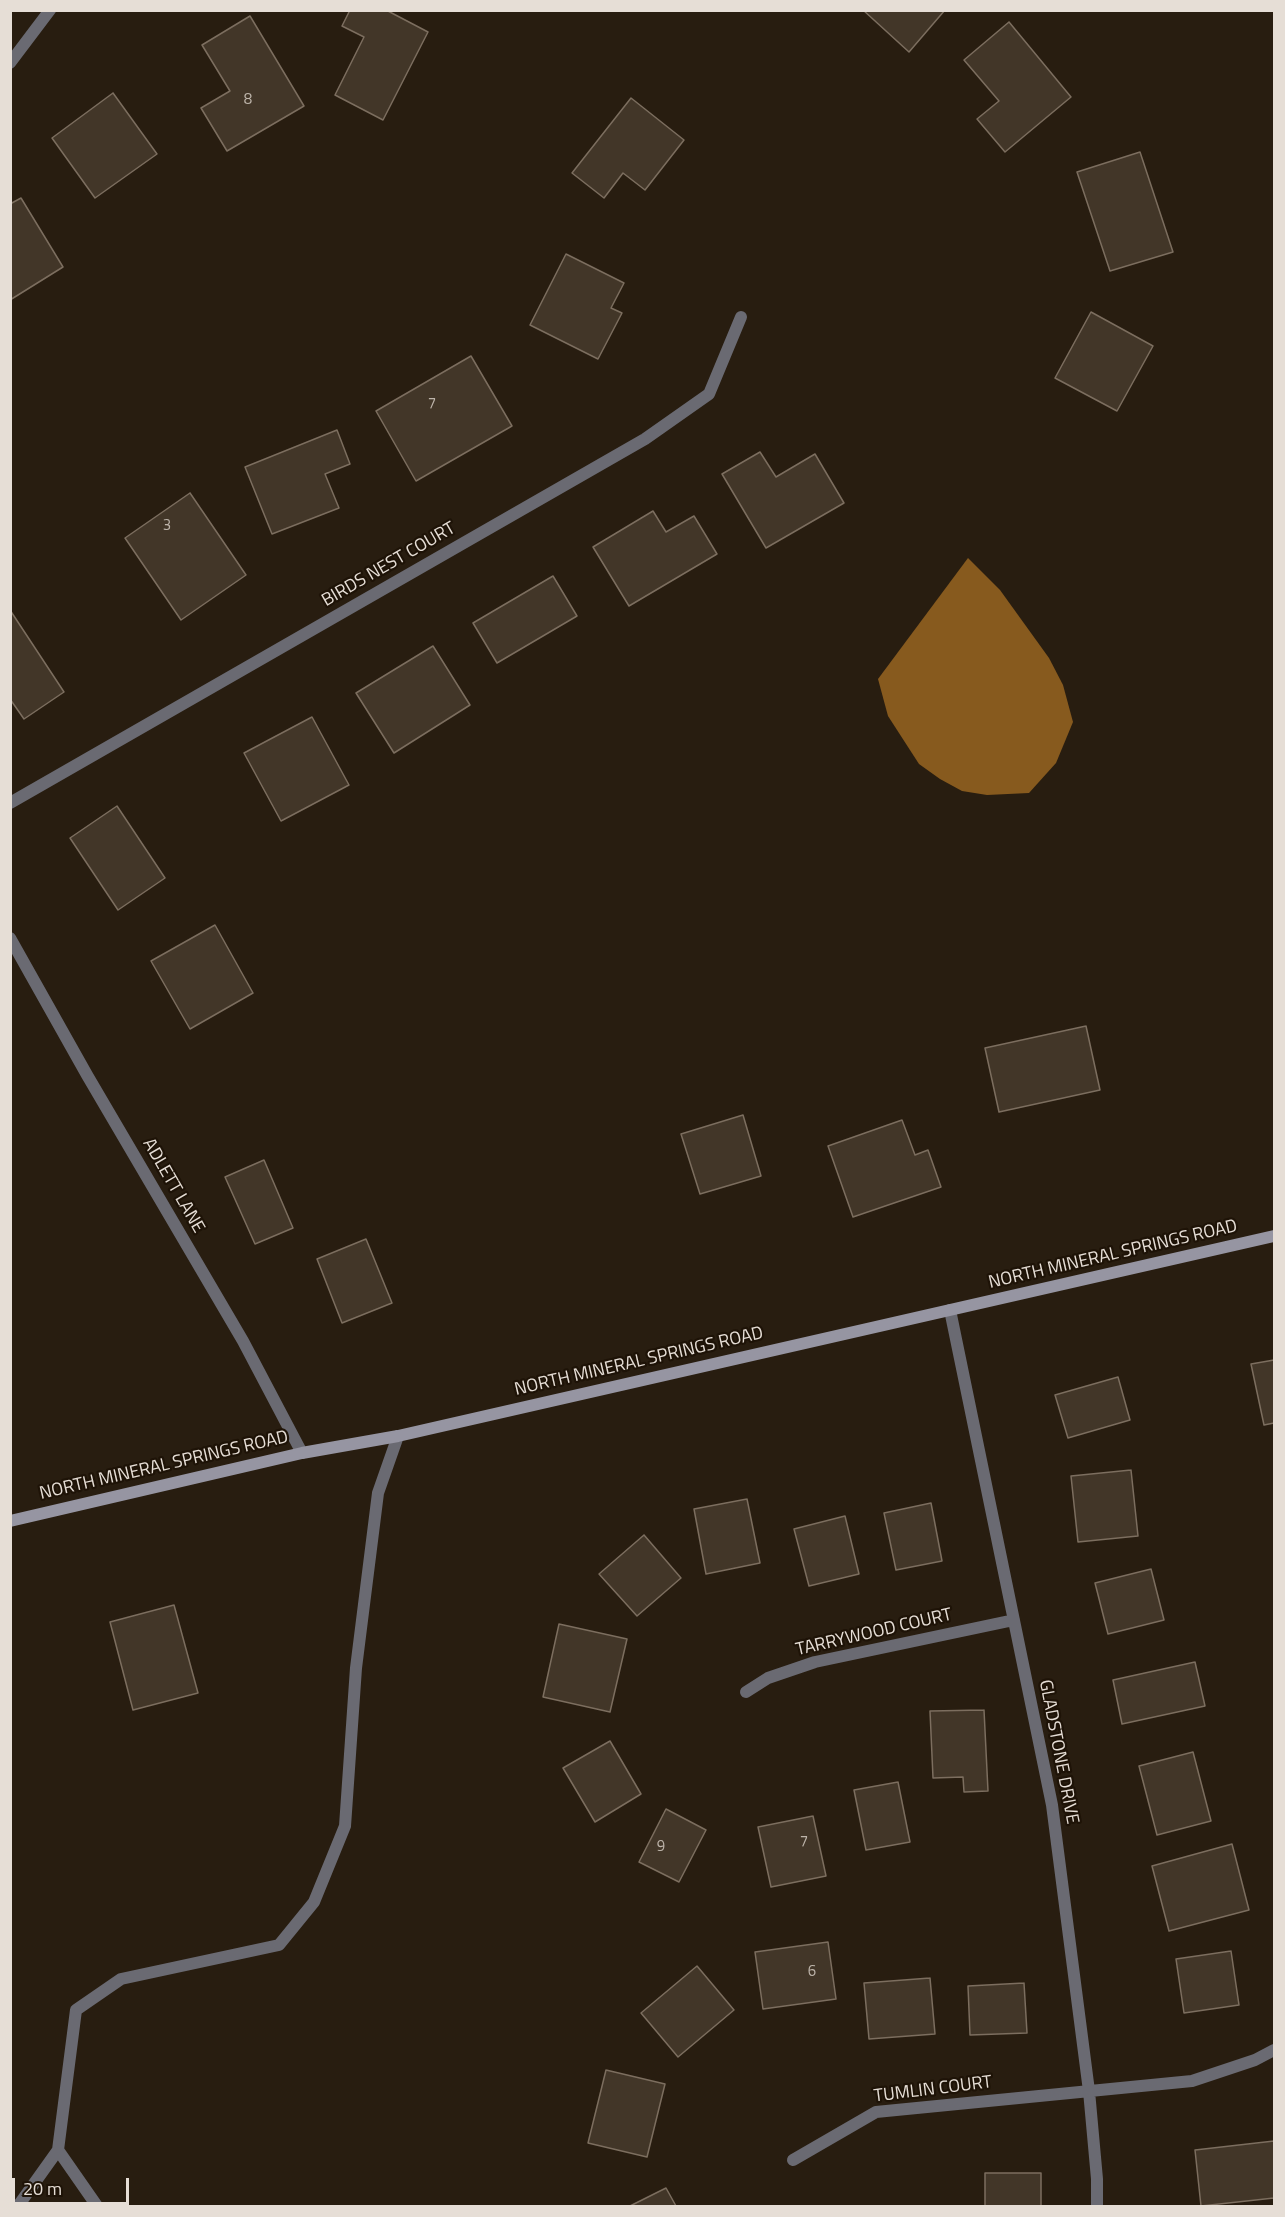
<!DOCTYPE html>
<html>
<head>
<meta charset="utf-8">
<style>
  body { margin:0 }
  #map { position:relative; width:1285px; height:2217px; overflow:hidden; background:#281d10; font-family:"Titillium Web",sans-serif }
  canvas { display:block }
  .frame { position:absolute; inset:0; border:12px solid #e6ded6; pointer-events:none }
  .scale { position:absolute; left:12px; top:2178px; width:117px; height:27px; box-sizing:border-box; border:3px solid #e6ded6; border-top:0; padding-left:8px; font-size:18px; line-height:21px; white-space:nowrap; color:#e6ded6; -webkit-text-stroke:4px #1e1307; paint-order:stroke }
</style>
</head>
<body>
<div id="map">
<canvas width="1285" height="2217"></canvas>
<div class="frame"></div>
<div class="scale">20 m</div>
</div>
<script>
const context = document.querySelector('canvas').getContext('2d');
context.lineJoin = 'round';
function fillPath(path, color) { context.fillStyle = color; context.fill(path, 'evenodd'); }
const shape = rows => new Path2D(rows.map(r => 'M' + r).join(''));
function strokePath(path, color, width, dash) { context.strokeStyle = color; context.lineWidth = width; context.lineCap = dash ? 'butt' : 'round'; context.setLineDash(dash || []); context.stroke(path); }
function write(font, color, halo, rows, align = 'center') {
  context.font = font + ' "Titillium Web",sans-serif'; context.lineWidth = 4.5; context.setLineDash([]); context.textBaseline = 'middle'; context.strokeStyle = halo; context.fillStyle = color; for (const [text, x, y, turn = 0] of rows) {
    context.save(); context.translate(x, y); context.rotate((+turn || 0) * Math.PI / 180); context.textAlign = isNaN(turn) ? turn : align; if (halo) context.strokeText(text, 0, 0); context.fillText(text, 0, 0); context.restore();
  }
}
fillPath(shape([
  [968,558,1000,590,1049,658,1063,685,1073,722,1056,763,1029,793,987,795,962,791,940,779,919,764,888,716,878,679]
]), '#875a1e');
const building = shape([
  [350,10,386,10,428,32,383,120,335,95,364,37,342,26,350,10],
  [863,10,945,10,909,52,863,10],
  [250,16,304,106,227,151,201,108,230,91,202,45,250,16],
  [1009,22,1071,97,1005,152,977,119,999,101,964,60,1009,22],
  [113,93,157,154,95,198,52,138,113,93],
  [631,98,684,140,645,190,623,173,604,198,572,173,631,98],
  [1140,152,1173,252,1110,271,1077,172,1140,152],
  [21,198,63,267,10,300,10,204,21,198],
  [566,254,624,283,611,308,622,313,598,359,530,325,566,254],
  [1091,312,1153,346,1117,411,1055,378,1091,312],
  [471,356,512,426,416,481,376,411,471,356],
  [337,430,350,464,325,474,339,508,272,534,245,467,337,430],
  [760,452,776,477,815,454,844,503,766,548,722,474,760,452],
  [190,493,246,575,181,620,125,538,190,493],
  [653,511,666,532,694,516,717,554,629,606,593,547,653,511],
  [553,576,577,616,497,663,473,623,553,576],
  [10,610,64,692,24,719,10,699,10,610],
  [433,646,470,705,394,753,356,693,433,646],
  [312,717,349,785,281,821,244,753,312,717],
  [117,806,165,878,118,910,70,838,117,806],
  [215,925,253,993,190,1029,151,961,215,925],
  [1086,1026,1100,1090,999,1112,985,1048,1086,1026],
  [743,1115,761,1176,700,1194,681,1134,743,1115],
  [902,1120,915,1155,928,1150,941,1187,853,1217,828,1146,902,1120],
  [264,1160,293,1228,255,1244,225,1177,264,1160],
  [366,1239,392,1303,342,1323,317,1259,366,1239],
  [1274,1360,1274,1423,1264,1425,1251,1364,1274,1360],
  [1118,1377,1130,1420,1068,1438,1055,1395,1118,1377],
  [1131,1470,1138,1536,1078,1542,1071,1476,1131,1470],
  [747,1499,760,1563,706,1574,694,1509,747,1499],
  [931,1503,942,1561,896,1570,884,1513,931,1503],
  [845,1516,859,1574,809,1586,794,1529,845,1516],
  [644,1535,681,1578,637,1616,599,1574,644,1535],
  [1151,1569,1164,1620,1108,1634,1095,1583,1151,1569],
  [174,1605,198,1693,133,1710,110,1622,174,1605],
  [559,1624,627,1639,610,1712,543,1697,559,1624],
  [1195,1662,1205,1706,1122,1724,1113,1680,1195,1662],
  [984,1710,988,1791,964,1792,963,1777,933,1778,930,1711,984,1710],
  [610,1741,641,1794,595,1822,563,1768,610,1741],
  [1193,1752,1211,1821,1157,1835,1139,1766,1193,1752],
  [898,1782,910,1842,866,1850,854,1790,898,1782],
  [666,1809,706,1830,679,1882,639,1862,666,1809],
  [813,1816,826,1876,771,1887,758,1827,813,1816],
  [1232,1844,1249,1910,1169,1931,1152,1866,1232,1844],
  [828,1942,836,1999,763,2009,755,1952,828,1942],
  [1231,1951,1239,2005,1184,2013,1176,1959,1231,1951],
  [697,1966,734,2010,678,2057,641,2013,697,1966],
  [930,1978,935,2034,869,2039,864,1983,930,1978],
  [1024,1983,1027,2033,970,2035,968,1986,1024,1983],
  [606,2070,665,2084,647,2157,588,2143,606,2070],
  [1274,2141,1274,2198,1201,2206,1195,2150,1274,2141],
  [985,2173,1041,2173,1041,2206,985,2206,985,2173],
  [666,2188,676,2206,630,2206,666,2188]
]);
fillPath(building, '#423628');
strokePath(building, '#7c6e5f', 1.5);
strokePath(shape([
  [58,2150,97,2206],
  [18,2206,58,2150,76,2010,121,1979,279,1945,314,1902,345,1826,356,1668,378,1493,398,1436]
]), '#6a6a72', 12);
strokePath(shape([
  [10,63,50,10],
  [10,803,645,439,709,394,741,317],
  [10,938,87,1075,243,1341,302,1453],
  [950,1310,1052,1805,1089,2091,1097,2179,1097,2206],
  [746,1692,768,1678,815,1662,1014,1620],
  [793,2160,876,2112,1192,2081,1255,2060,1274,2050]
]), '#6a6a72', 12);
strokePath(shape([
  [10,1521,302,1453,398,1436,1274,1236]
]), '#9695a2', 12);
write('15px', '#bdb4aa', null, [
  ["8",248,100],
  ["7",432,404],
  ["3",167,526],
  ["7",804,1842],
  ["9",661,1847],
  ["6",812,1972]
]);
write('18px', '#e6ded6', '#1e1307', [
  ["BIRDS NEST COURT",389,565,-30],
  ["ADLETT LANE",173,1186,60],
  ["NORTH MINERAL SPRINGS ROAD",1113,1255,-13],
  ["NORTH MINERAL SPRINGS ROAD",639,1362,-13],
  ["NORTH MINERAL SPRINGS ROAD",164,1466,-13],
  ["TARRYWOOD COURT",874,1633,-13],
  ["GLADSTONE DRIVE",1058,1752,79],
  ["TUMLIN COURT",933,2090,-7]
]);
</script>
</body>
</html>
